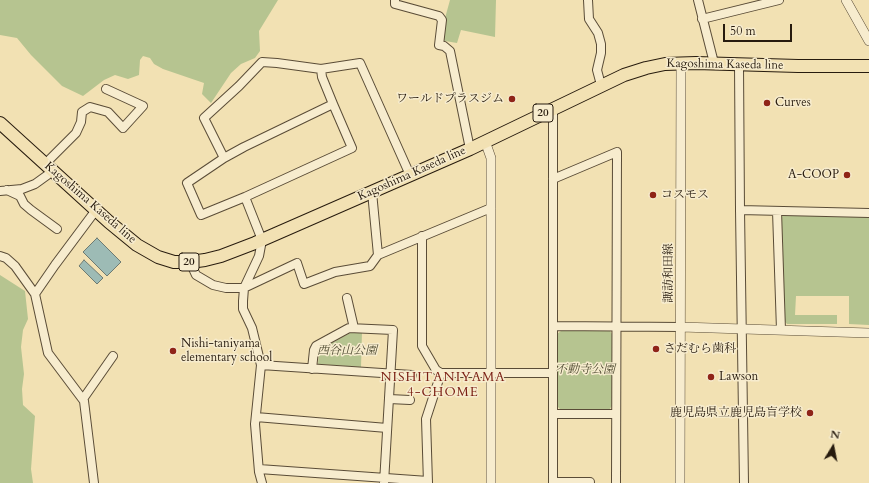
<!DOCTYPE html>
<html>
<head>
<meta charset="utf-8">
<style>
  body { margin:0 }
  #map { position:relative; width:869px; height:483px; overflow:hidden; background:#f2e1b3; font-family:Cardo,serif }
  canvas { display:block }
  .north { position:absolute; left:813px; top:427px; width:40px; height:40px; -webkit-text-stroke:3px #f7ecce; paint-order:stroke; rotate:10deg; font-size:11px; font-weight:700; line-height:16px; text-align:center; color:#271b0e }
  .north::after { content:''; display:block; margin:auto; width:14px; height:18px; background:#271b0e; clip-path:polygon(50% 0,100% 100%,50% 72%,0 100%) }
  .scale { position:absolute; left:723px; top:24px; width:69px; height:18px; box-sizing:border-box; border:2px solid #271b0e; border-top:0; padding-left:5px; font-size:12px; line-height:14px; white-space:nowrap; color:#271b0e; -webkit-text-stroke:3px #f7ecce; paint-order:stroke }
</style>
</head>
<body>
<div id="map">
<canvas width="869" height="483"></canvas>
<div class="north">N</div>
<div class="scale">50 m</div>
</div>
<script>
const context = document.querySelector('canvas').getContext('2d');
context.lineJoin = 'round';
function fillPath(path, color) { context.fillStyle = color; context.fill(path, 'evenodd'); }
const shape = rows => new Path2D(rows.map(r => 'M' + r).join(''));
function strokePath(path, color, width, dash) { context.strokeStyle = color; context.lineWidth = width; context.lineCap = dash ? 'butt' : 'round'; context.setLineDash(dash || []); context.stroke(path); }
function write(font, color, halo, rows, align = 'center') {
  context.font = font + ' Cardo,"Noto Serif JP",serif'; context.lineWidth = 3; context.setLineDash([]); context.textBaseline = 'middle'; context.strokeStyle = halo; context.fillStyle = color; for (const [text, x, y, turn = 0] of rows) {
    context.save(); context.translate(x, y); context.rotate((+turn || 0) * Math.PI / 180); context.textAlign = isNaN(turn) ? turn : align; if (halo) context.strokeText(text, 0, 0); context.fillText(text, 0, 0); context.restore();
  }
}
fillPath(shape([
  [0,0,278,0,259,31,260,51,255,58,241,64,231,73,211,103,202,94,204,83,163,69,154,64,150,58,143,56,140,60,139,75,128,79,115,75,104,80,83,96,62,86,31,55,17,38,0,35],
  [450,0,496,0,495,37,461,30,457,43,439,40],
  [786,214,869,217,869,325,849,324,849,296,796,296,795,315,837,315,837,324,787,324,783,319,781,217],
  [0,275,25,291,28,319,23,330,21,347,24,374,22,389,23,405,35,416,31,469,33,483,0,483],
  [561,331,610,331,612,334,612,406,609,410,560,409,557,406,557,334],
  [352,332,362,332,361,367,318,364,319,350]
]), '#b6c490');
const water = shape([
  [97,238,121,262,107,276,83,252,97,238],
  [84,260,103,278,97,284,79,266,84,260]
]);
fillPath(water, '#9dbbb5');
strokePath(water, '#6e7b72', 1);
const minor = shape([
  [395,0,395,4,439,16,442,20,439,45,444,46,450,51,470,149],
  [588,0,589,19,598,33,601,44,601,53,597,70,601,85],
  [698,0,714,63],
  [702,19,779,0],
  [739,65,740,210,744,483],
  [321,69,322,77,333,104,352,148,245,197,201,215,187,183,224,158,244,147,333,104],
  [224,158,204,118,239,86,262,62,277,63,321,69,360,63,410,175],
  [45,164,76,133,81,122,82,112,90,107,108,112,123,128,143,106,106,89],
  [553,179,617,152,616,483],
  [7,190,20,196,24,204,31,210,57,229],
  [0,191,22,189,35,184,53,171],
  [372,192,378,255,491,208],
  [245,197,262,240,259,256,244,288,243,301,243,309,252,328,261,365,255,424,259,472,262,483],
  [740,210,869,213],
  [777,211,781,330],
  [422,236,422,346,436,370,441,373,553,373],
  [0,256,6,258,15,266,35,294],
  [190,262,196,275,213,285,226,288,244,288,297,263,304,284,335,272,370,266,378,255],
  [347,298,354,328],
  [553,326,681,327],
  [261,365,412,375],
  [312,369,314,350,316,346,349,328,393,330,384,483],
  [83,399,113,356],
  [389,399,410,400],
  [553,414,616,414],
  [256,417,387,428],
  [259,469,428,481],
  [553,482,590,482],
  [94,483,84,401,48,353,35,294,55,265,96,210],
  [428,483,426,419,441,373],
  [553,483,553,108]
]);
const tertiary = shape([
  [846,0,869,41],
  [485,141,491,158,491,483],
  [681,327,869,333],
  [680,483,681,63]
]);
const primary = shape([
  [0,123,109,222,137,245,158,257,174,262,190,262,205,260,221,256,255,243,470,149,624,75,646,68,665,64,696,63,798,66,869,66]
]);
strokePath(minor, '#5a4c37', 10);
strokePath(tertiary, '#5a4c37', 10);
strokePath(primary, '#271b0e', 14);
strokePath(minor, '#f7ecce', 8);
strokePath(tertiary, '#f7ecce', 9);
strokePath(primary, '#f2e1b3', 12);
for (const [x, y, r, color] of [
  [512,99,4,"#8f2418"],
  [767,103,4,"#8f2418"],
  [847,175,4,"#8f2418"],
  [653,195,4,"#8f2418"],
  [656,349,4,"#8f2418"],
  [173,351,4,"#8f2418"],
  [711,377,4,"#8f2418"],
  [810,413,4,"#8f2418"]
]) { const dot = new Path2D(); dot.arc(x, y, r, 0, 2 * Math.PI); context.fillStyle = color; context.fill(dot); strokePath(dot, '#f7ecce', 1.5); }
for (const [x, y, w] of [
  [543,113,20],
  [189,262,20]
]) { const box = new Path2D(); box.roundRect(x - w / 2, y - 9, w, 18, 3); context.fillStyle = '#f7ecce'; context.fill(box); strokePath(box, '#271b0e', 1); }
write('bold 11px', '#271b0e', null, [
  ["20",543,113],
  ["20",189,262]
]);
write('12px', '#271b0e', '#f7ecce', [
  ["Kagoshima Kaseda line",725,65,1],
  ["Kagoshima Kaseda line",412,174,-24],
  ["Kagoshima Kaseda line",90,203,41],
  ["諏訪和田線",669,273,-90]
]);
write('12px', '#271b0e', '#f7ecce', [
  ["ワールドプラスジム",504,99,"right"],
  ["Curves",775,103],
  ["A-COOP",839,175,"right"],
  ["コスモス",661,195],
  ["Nishi-taniyama",181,344],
  ["elementary school",181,358],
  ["さだむら歯科",664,349],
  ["Lawson",719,377],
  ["鹿児島県立鹿児島盲学校",802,413,"right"]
], 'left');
write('italic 12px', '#524e35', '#f7ecce', [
  ["西谷山公園",347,351],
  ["不動寺公園",585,370]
]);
context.letterSpacing = '1px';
write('13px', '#7a1f14', '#f7ecce', [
  ["NISHITANIYAMA",443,378],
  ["4-CHOME",443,393]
]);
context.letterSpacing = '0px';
</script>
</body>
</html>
